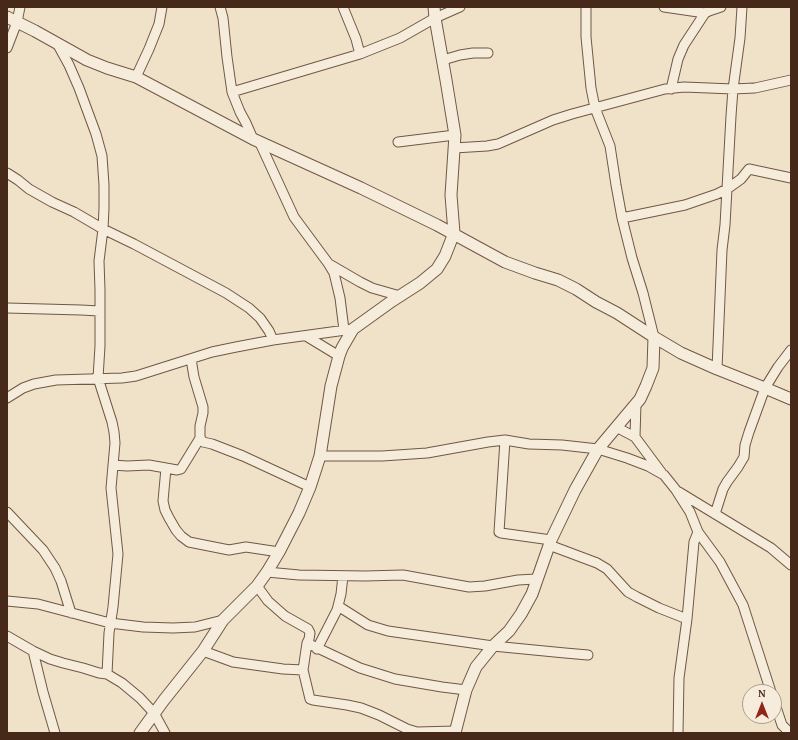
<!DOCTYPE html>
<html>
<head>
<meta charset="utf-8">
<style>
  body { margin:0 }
  #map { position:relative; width:798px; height:740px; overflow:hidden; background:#f0e2c8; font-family:"Gentium Book Plus",serif }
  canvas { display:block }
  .frame { position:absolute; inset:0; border:8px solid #472919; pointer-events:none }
  .north { position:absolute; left:742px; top:684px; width:40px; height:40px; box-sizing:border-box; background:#f5ecdb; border:1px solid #af9e8d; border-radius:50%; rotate:0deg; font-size:11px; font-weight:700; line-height:16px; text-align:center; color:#472919 }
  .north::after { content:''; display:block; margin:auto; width:14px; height:18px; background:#8f2418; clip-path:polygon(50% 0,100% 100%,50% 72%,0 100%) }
</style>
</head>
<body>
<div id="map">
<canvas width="798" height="740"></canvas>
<div class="frame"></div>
<div class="north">N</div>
</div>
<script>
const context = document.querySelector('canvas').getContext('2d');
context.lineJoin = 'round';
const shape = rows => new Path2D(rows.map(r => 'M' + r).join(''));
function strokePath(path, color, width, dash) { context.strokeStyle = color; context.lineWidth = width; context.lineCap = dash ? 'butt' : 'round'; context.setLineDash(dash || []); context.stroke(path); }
const minor = shape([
  [220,7,223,18,227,57,232,92,240,112,246,123,253,139],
  [343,7,356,39,360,54],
  [586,7,586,37,591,88,595,108,610,146,616,185,622,218,632,258,643,293,654,337],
  [664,7,705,13],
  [57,43,69,65,79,88,96,134,102,156,104,185,104,208,103,229,99,261,100,290,100,346,98,378,112,422,114,432,115,443,111,488,118,554,113,607,109,633,107,674],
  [7,48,17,22,20,7],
  [443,60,460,55,473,53,488,53],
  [136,77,149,49,159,24,162,7],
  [671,89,678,59,684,45,705,13,709,11,721,7],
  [232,92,360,54,400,38,435,18,460,7],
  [398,142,455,135],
  [260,143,294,217,328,263,334,273,340,298,344,330],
  [454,148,487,146,498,144,553,120,572,114,665,89,684,87,733,89,755,88,791,80],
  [7,173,18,180,29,189,52,202,74,212,103,229,134,244,226,293,249,308,260,318,269,331,273,340],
  [622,218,685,205,717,194,727,189,741,179,749,169,791,178],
  [329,264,360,282,372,288,400,296],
  [7,308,81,310,99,311],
  [306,336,339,356],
  [191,359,194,377,203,407,203,413,200,426,200,438,203,442,212,444,243,456,310,487],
  [717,369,722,250,725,225,731,116,733,89,740,38,742,7],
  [7,398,23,388,34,384,56,380,122,378,136,376,212,352,236,347,273,340,353,329],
  [616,427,635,437,661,472],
  [635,437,636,403],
  [505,440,499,532,501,533,551,540],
  [320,456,382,456,427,453,488,442,505,440,529,444,562,445,598,449,627,458,648,466,664,475,676,490,690,512,698,532,720,562,743,605,771,692],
  [113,465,127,466,149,465,177,470,181,469,200,438],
  [166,468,163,501,165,510,169,518,176,530,181,536,189,542,229,550,246,547,279,552],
  [679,492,771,548,791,565],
  [7,512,43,550,55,568,61,581,71,613],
  [715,514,723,489,727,482,738,467,744,457,745,445,749,432,765,388,778,367,791,350],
  [549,545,597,563,607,569,628,592,637,597,659,608,687,619],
  [267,572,299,575,365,576,403,575,469,587,485,586,518,580,536,579],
  [257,586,268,601,285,616,308,629,310,633,309,639,307,643,303,670,310,699,313,700,347,705,361,708,379,715,407,729,417,732,456,731],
  [7,601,38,604,110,623,143,627,173,628,195,627,223,620],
  [338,606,368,625,388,631,493,646,565,653,588,655],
  [7,636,33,651,50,659,63,663,83,668,99,673,107,674,122,683,140,698,154,713,165,733],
  [307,643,360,668,395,679,442,687,466,690],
  [317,649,337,610,341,594,343,576],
  [33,651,43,692,55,733],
  [203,651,233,662,283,669,303,670],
  [774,701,782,725,790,733],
  [678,733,679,678,687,619,694,542,698,532]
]);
const tertiary = shape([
  [7,17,35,31,87,60,107,68,136,77,253,139,361,188,437,225,505,262,535,273,558,280,576,289,596,302,617,313,654,337,681,353,717,369,765,388,791,399],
  [140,733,164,700,203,651,223,620,257,586,267,572,279,552,299,513,310,487,320,456,331,386,339,356,342,348,353,329,392,301,420,283,437,269,445,256,454,233,451,195,455,135,446,80,435,18,434,7],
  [455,733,466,690,476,667,493,646,509,631,521,614,532,594,551,540,575,490,598,449,640,399,646,386,653,368,654,337]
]);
strokePath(minor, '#715745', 11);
strokePath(tertiary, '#715745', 13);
strokePath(minor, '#f5ecdb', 9);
strokePath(tertiary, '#f5ecdb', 11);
</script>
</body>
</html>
